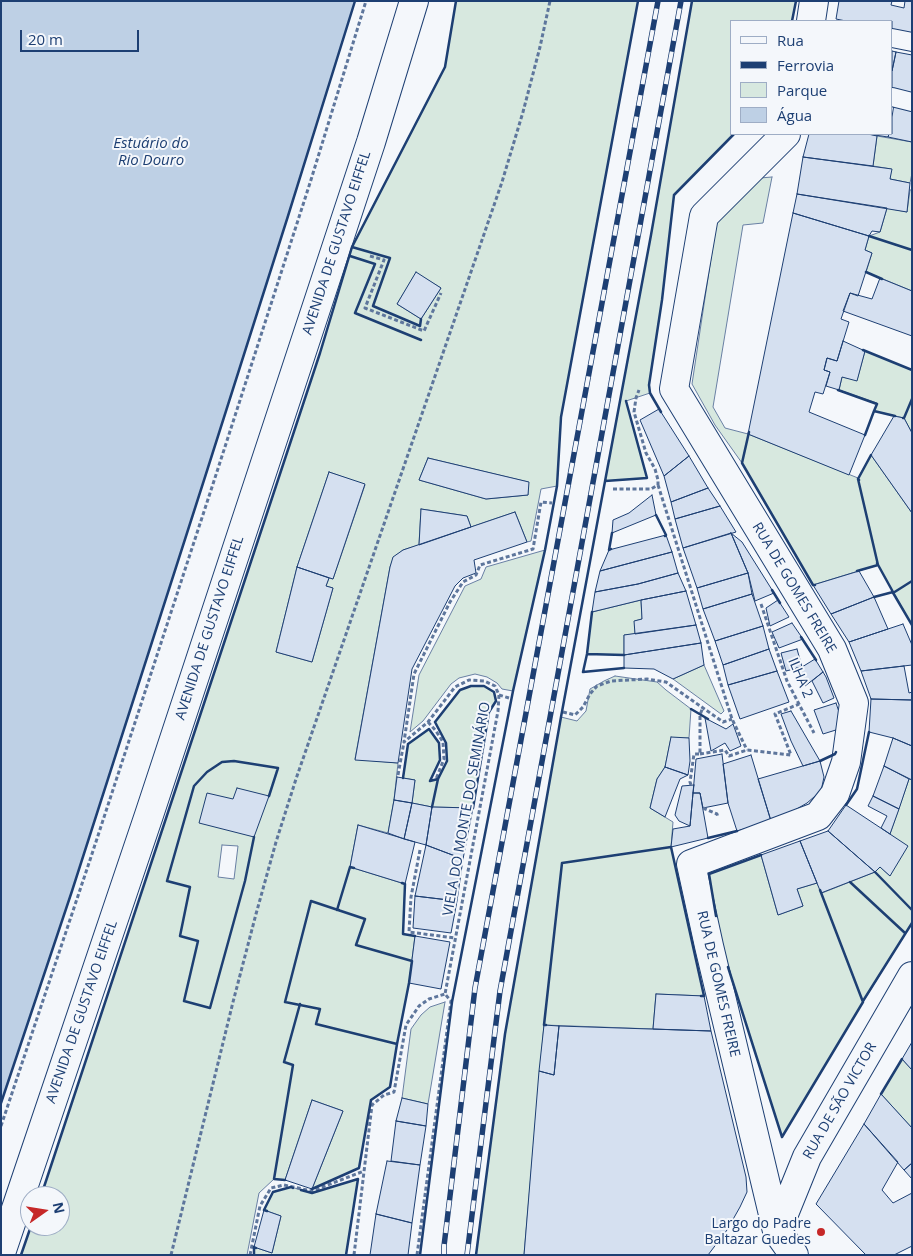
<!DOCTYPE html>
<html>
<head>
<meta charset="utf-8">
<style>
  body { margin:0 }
  #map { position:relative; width:913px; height:1256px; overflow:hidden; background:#f4f7fb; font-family:"Open Sans",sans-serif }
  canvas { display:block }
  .frame { position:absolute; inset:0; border:2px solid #1d3f73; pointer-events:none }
  .legend { position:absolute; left:730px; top:20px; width:162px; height:115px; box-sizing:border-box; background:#f4f7fb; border:1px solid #9eadc5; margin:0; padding:6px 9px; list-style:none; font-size:15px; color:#1d3f73 }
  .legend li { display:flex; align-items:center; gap:10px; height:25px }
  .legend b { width:25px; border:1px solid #9eadc5 }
  .north { position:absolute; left:20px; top:1186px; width:50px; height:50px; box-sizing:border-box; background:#f4f7fb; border:1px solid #9eadc5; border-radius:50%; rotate:77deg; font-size:14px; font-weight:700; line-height:20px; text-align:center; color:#1d3f73 }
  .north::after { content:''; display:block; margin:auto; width:18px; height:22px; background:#c62828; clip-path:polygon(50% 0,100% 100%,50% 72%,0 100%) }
  .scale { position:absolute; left:20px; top:30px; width:119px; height:22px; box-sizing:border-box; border:2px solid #1d3f73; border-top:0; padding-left:6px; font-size:15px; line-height:18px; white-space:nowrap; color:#1d3f73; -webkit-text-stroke:4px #f4f7fb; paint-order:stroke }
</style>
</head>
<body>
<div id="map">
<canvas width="913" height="1256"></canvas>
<div class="frame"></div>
<ul class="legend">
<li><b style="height:6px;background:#f4f7fb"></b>Rua</li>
<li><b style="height:6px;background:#1d3f73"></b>Ferrovia</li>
<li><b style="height:14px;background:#d7e8df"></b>Parque</li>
<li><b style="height:14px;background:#bed0e5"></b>Água</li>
</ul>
<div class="north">N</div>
<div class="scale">20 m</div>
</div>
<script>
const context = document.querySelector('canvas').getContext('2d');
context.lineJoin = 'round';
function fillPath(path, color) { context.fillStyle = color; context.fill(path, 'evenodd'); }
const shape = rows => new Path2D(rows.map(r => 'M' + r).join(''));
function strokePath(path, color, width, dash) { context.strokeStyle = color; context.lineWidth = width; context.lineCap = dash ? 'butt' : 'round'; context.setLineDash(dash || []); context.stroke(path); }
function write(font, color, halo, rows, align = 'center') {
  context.font = font + ' "Open Sans",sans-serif'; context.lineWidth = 4; context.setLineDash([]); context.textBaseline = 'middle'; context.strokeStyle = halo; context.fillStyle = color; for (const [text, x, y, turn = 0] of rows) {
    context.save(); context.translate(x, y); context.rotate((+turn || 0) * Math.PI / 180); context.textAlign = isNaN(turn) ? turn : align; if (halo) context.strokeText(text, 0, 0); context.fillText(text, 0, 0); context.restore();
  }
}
const green = shape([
  [456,1,638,1,561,417,557,486,541,489,531,541,527,542,515,512,471,527,467,516,421,509,419,545,403,550,394,557,390,567,355,759,398,763,394,800,388,833,358,825,350,867,405,884,403,934,415,936,409,983,397,1044,390,1087,371,1100,359,1168,312,1189,343,1111,312,1100,285,1180,274,1179,259,1193,247,1255,21,1255,31,1226,60,1226,60,1196,41,1196,320,353,352,247,445,67,456,1],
  [416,273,441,288,421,319,397,304,416,273],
  [428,458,528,482,528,495,486,499,419,480,428,458],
  [329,472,365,485,333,579,329,578,326,586,333,588,312,662,276,652,297,567,329,472],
  [222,845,238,846,234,879,218,877,222,845],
  [692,1,796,1,792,21,732,21,732,134,734,134,674,195,662,300,649,384,650,393,626,401,647,478,605,481,651,235,692,1],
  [877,136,912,142,912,173,910,183,890,179,891,169,873,166,877,136],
  [772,177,763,223,743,225,713,407,725,428,748,434,858,478,871,455,912,513,912,625,878,565,813,585,742,463,715,425,692,384,716,225,728,203,760,178,772,177],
  [910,190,912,190,912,291,866,272,872,253,865,250,869,236,880,232,887,208,907,212,910,190],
  [865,351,912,370,912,433,904,418,874,411,877,403,839,390,842,377,857,380,865,351],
  [545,550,513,691,502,689,497,683,487,677,475,674,459,678,451,684,423,721,410,732,419,675,465,586,481,579,486,567,545,550],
  [641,600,642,619,635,621,635,634,624,635,624,655,587,654,592,612,641,600],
  [704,665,724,711,721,714,673,679,704,665],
  [615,676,657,682,666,690,691,709,689,738,671,738,665,767,657,779,650,808,673,822,671,847,704,996,656,994,653,1029,544,1025,524,1255,476,1255,505,1034,561,717,577,721,586,711,590,689,604,681,615,676],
  [471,686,484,686,494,692,496,701,489,712,473,808,432,807,412,803,415,780,403,778,408,744,429,729,439,743,440,760,430,780,438,779,447,761,446,743,435,722,460,690,471,686],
  [909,779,912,780,912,923,863,1002,782,1137,721,946,709,874,761,855,778,915,803,906,797,889,817,883,822,893,875,872,880,867,890,876,890,834,909,779],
  [445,1002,428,1104,402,1098,411,1029,421,1015,430,1007,445,1002],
  [902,1059,912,1070,912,1128,881,1094,902,1059],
  [358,1179,346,1255,254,1255,254,1247,272,1253,281,1216,264,1210,273,1192,291,1187,312,1193,358,1179]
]);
fillPath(green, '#d7e8df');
strokePath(green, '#687fa3', 1);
const water = shape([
  [1,1,355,1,288,216,205,477,72,891,1,1103,1,1]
]);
fillPath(water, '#bed0e5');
strokePath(water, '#687fa3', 1);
const building = shape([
  [839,1,892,1,891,5,904,8,905,1,912,1,912,36,892,31,892,21,846,21,836,19,839,1],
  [892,51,896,52,892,71,892,51],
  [896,52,912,55,912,99,892,94,892,71,896,52],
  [894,104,912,107,912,142,888,137,889,134,892,134,892,117,894,104],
  [809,134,868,134,877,136,873,166,803,157,809,134],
  [868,134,889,134,888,137,868,134],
  [803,157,892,169,890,179,910,183,907,212,797,194,803,157],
  [797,194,887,208,880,232,872,231,869,236,793,213,797,194],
  [793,213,869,236,865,250,872,253,858,296,850,293,841,319,849,322,837,361,827,358,824,370,830,372,823,394,815,392,809,412,865,435,849,475,748,434,793,213],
  [416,272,441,288,421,319,397,304,416,272],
  [880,278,912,291,912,336,843,311,850,293,872,299,880,278],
  [843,341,865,351,857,381,842,377,839,390,826,386,830,372,824,370,827,358,837,361,843,341],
  [659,409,689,456,664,476,640,420,659,409],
  [894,416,904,418,912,433,912,513,871,455,894,416],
  [689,456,708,488,671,502,664,476,689,456],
  [428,458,529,482,528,495,486,499,419,480,428,458],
  [329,472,365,484,333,579,297,567,329,472],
  [708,488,720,506,675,519,671,502,708,488],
  [652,495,656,515,612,533,613,520,629,513,652,495],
  [720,506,736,532,683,548,675,519,720,506],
  [421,509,467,516,471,527,419,545,421,509],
  [515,512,527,542,474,560,476,573,463,578,455,586,412,669,398,763,355,760,390,567,393,557,403,550,515,512],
  [731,533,748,573,697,588,683,548,731,533],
  [731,533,742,542,774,593,755,601,748,573,731,533],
  [666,535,672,552,600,571,609,550,666,535],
  [672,552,678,573,638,584,595,592,600,571,672,552],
  [297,567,329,578,326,586,333,588,312,662,276,652,297,567],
  [859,571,874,597,831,614,813,585,859,571],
  [678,573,686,591,641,600,592,612,595,592,638,584,678,573],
  [748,573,752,594,703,609,697,588,748,573],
  [686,591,696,625,635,634,634,621,642,619,641,600,686,591],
  [752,594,763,626,715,641,703,609,752,594],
  [874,597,888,629,849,642,831,614,874,597],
  [778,600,789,617,770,626,766,608,778,600],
  [792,623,803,639,779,648,772,632,792,623],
  [903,624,912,645,912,665,861,671,849,642,903,624],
  [696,625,701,643,624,655,624,635,696,625],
  [763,626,769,649,723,665,715,641,763,626],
  [701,643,704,665,673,679,654,669,624,668,624,655,701,643],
  [769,649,777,671,728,685,723,665,769,649],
  [797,649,802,667,786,671,781,653,797,649],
  [815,659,823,672,805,686,796,668,802,667,815,659],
  [904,666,909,693,912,692,912,700,871,699,861,671,904,666],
  [777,671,789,702,740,719,728,685,777,671],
  [823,672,826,677,834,698,823,703,812,681,823,672],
  [871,699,912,700,912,746,893,738,869,732,871,699],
  [836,703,841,718,839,729,823,734,814,710,836,703],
  [791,711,820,761,803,766,791,741,781,714,791,711],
  [705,718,726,729,733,724,741,746,730,751,725,743,711,751,705,718],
  [671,737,689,738,690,761,688,775,665,767,671,737],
  [893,738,912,746,912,780,884,766,893,738],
  [722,754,728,803,703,808,700,793,693,793,696,759,722,754],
  [751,755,771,821,737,831,728,803,723,764,751,755],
  [820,761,824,777,821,791,807,803,788,814,771,821,758,779,820,761],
  [884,766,909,779,899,809,873,796,884,766],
  [665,767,688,775,680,779,665,817,650,808,657,779,665,767],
  [397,777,415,780,412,803,394,800,397,777],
  [694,785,693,793,690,826,679,821,675,815,682,786,694,785],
  [237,788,269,796,254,837,199,823,207,793,233,799,237,788],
  [693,793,700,793,708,838,671,847,673,829,690,826,693,793],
  [873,796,899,809,890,834,881,828,887,816,868,806,873,796],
  [394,800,412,803,404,839,388,833,394,800],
  [412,803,432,807,426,845,404,839,412,803],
  [846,805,908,846,890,876,880,867,875,872,828,831,846,805],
  [432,807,473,808,463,859,426,845,432,807],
  [358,825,415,842,405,884,350,867,358,825],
  [828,831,875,872,821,893,800,841,828,831],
  [800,841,817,883,797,889,803,906,778,915,761,855,800,841],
  [426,845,463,859,457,901,415,896,426,845],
  [415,896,457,901,451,933,413,928,415,896],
  [415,936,450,942,441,989,409,983,415,936],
  [656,994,704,996,711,1031,653,1029,656,994],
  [544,1025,559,1026,554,1075,539,1071,544,1025],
  [559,1026,711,1031,746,1177,747,1192,740,1207,727,1230,708,1255,524,1255,539,1071,554,1075,559,1026],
  [912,1042,912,1070,902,1059,912,1042],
  [881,1094,912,1128,912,1163,904,1170,864,1124,881,1094],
  [402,1098,428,1104,426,1126,396,1121,402,1098],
  [312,1100,343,1111,312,1189,285,1180,312,1100],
  [396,1121,426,1126,420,1165,391,1161,396,1121],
  [864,1124,898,1162,882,1190,893,1203,912,1193,912,1246,894,1255,866,1255,816,1204,864,1124],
  [387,1161,420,1165,412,1223,376,1214,387,1161],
  [912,1163,912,1179,904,1170,912,1163],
  [264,1210,281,1216,272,1253,254,1247,264,1210],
  [376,1214,412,1223,408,1255,370,1255,376,1214]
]);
fillPath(building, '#d5e0f0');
strokePath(building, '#1d3f73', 1);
const service = shape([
  [892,38,912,42],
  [892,97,912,102]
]);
const minor = shape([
  [811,21,814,1],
  [786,134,704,216,674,389,832,649,854,703,846,762,835,794,818,816,691,864,709,946,777,1231,794,1255],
  [777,1231,807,1157,912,976]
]);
const primary = shape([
  [1,1253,149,815,371,142,414,1]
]);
strokePath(service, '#1d3f73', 20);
strokePath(minor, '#1d3f73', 30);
strokePath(primary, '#1d3f73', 30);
strokePath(shape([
  [370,256,384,260,365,308,424,331,441,293],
  [658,485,732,719,747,750],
  [613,489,651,489,658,485,658,480,655,469,646,453,634,412,636,398,639,390],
  [761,604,787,681,814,733],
  [499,695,509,698],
  [563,712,575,715,583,707,590,694,597,686,611,681,647,679,666,682,723,722,732,719],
  [428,722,436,731,443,742,444,759,436,779],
  [700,754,725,750,729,756,747,750,791,755,775,714,799,704],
  [398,775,404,742],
  [691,785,690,782,694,754,700,754,700,715,703,707],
  [703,808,717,814,718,818],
  [420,850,411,897,409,932,455,938],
  [1,1126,90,860,213,484,310,183,366,1],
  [171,1255,233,1002,256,914,276,842,296,779,502,182,523,112,540,47,550,1],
  [250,1255,260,1206,271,1188,284,1185,312,1191,364,1171],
  [354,1255,372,1105,384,1095,394,1092,406,1025,419,1006,429,999,445,994],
  [417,1255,451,1001,445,994,498,711,499,695,495,686,484,681,469,680,455,687,428,722,404,742,414,674,450,602,463,582,476,575,480,565,533,549,541,502,552,503]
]), '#5e769c', 3, [4, 2.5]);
strokePath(service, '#f4f7fb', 18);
strokePath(minor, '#f4f7fb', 28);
strokePath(primary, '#f4f7fb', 28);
const rail = shape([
  [444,1255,444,1246,475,988,658,1],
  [467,1255,500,991,681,1]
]);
strokePath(rail, '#1d3f73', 5.5);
strokePath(rail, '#f4f7fb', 4, [11]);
strokePath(shape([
  [792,21,796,1],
  [869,236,912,250],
  [352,247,390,258,373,306,420,326,421,319],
  [350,256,375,264,355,313,421,340],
  [866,272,882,279],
  [863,350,912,370],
  [838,390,877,404,874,411],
  [661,412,650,393,649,385,662,300,674,195,734,134],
  [903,418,904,418,912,399],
  [749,432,742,463,813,585,815,585],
  [865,435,874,411,895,416],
  [859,480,858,479,871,455],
  [605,481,647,478,626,401],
  [656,515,666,535,665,536],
  [611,549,609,550,612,533],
  [877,563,893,592],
  [857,571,878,565,858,479],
  [772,590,780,603],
  [892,591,912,625],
  [893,593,912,581],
  [874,597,893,592],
  [592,612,587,654,583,672,624,668],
  [801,637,816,660],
  [587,654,624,655],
  [691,709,708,719],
  [820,761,835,754,836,752],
  [403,778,408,744,429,729,439,743,440,760,430,781,438,779],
  [846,805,857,789,869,732],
  [432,807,438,779,447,761,446,743,435,722,460,690,471,686,484,686,494,692,496,701,489,712,473,808],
  [254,837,245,881,210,1008,184,1001,198,941,180,936,190,887,167,881,194,786,207,772,222,762,234,761,278,768,269,796],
  [708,838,737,831],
  [875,872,912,910],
  [850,882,905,933],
  [402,883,405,884,403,934,415,936],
  [311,901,365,919,356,945,412,961,409,983,397,1044,316,1024,320,1009,285,1002,311,901],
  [339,910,337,910,350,867,354,868],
  [716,916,709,874,761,855],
  [728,967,782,1137,863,1002,820,890],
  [863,1001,912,923],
  [546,1025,544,1025,562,863,671,847,704,996,701,996],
  [881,1094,902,1059],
  [1,1103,72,891,205,477,288,216,355,1],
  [285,1180,274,1179,293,1065,284,1062,300,1004],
  [312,1189,359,1168,371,1100,390,1087,397,1044],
  [301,1190,312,1193,358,1179,346,1255],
  [41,1196,320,353,352,247,445,67,456,1],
  [267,1211,264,1210,273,1192,291,1187,293,1188],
  [21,1255,31,1226],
  [254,1255,254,1247,256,1248],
  [420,1255,452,1002,513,691,545,550,557,486,561,417,638,1],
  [476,1255,505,1034,561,717,651,235,692,1]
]), '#1d3f73', 2.5);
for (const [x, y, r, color] of [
  [821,1232,5,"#c62828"]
]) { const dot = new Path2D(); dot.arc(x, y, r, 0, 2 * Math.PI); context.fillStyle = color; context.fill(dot); strokePath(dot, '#f4f7fb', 2); }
write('14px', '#1d3f73', '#f4f7fb', [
  ["AVENIDA DE GUSTAVO EIFFEL",337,243,-72],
  ["RUA DE GOMES FREIRE",794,588,59],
  ["AVENIDA DE GUSTAVO EIFFEL",210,628,-72],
  ["ILHA 2",800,678,67],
  ["VIELA DO MONTE DO SEMINÁRIO",467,809,-80],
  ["RUA DE GOMES FREIRE",718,984,77],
  ["AVENIDA DE GUSTAVO EIFFEL",82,1012,-71],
  ["RUA DE SÃO VICTOR",840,1101,-60]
]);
write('14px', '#1d3f73', '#f4f7fb', [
  ["Largo do Padre",811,1224],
  ["Baltazar Guedes",811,1240]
], 'right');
write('italic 15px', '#1d3f73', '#f4f7fb', [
  ["Estuário do",151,144],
  ["Rio Douro",151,161]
]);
</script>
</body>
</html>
